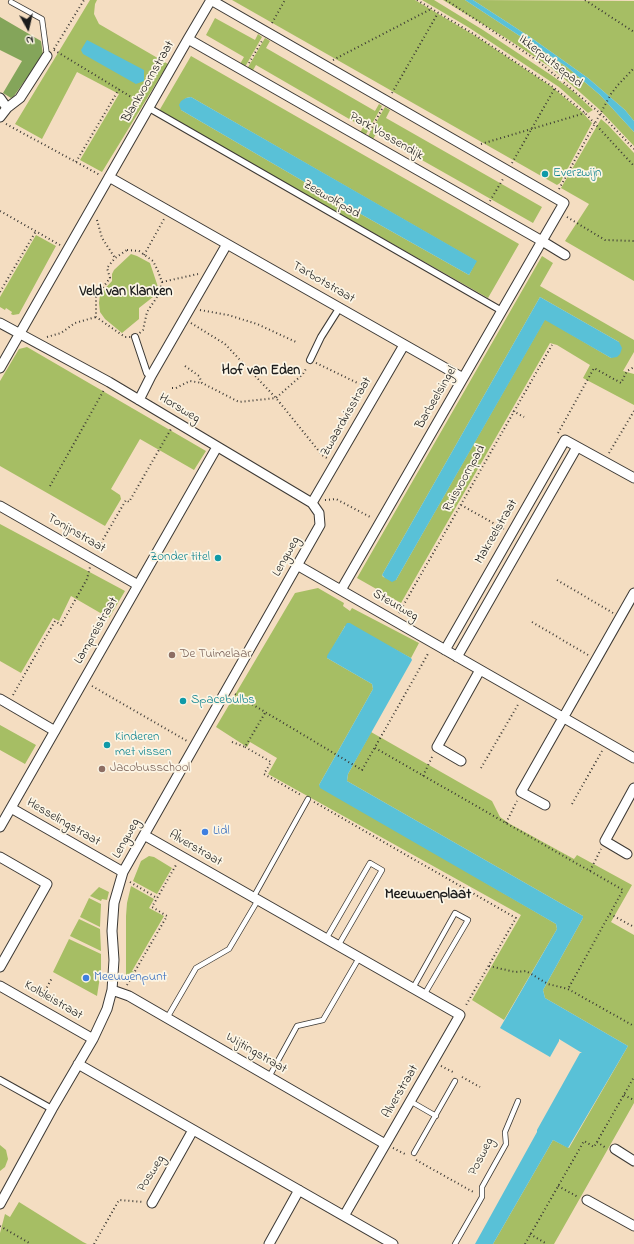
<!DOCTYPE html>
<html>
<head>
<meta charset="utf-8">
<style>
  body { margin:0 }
  #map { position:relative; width:634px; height:1244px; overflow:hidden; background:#f4ddc1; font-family:"Indie Flower",sans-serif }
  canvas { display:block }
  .north { position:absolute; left:8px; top:8px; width:40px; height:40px; -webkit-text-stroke:3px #fcf5e5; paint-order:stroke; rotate:172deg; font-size:11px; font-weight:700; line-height:16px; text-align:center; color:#1c1c1c }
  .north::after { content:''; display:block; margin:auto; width:14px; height:18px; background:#1c1c1c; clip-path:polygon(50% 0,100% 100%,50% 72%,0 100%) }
</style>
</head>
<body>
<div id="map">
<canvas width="634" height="1244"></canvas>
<div class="north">N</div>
</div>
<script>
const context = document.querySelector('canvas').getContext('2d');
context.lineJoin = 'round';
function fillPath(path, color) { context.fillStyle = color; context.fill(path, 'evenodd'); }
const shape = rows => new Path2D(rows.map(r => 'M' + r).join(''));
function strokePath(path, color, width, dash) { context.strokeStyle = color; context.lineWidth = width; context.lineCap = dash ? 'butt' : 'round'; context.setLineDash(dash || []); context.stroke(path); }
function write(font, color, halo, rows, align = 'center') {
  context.font = font + ' "Indie Flower",sans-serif'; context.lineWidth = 3.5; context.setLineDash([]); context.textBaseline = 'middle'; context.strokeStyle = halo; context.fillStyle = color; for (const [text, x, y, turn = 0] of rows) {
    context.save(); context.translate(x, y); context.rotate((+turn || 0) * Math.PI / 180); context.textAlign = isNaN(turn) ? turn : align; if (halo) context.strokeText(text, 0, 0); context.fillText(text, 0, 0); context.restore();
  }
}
fillPath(shape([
  [90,0,97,0,95,4,94,14,99,24,168,64,102,172,80,160,119,94,77,72,42,139,15,124],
  [232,0,415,0,477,37,552,87,582,112,592,123,560,183,557,185],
  [422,0,434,0,483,30,554,77,574,92,593,110,588,113,559,87,468,27],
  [443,0,465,0,567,67,600,95,634,132,634,146,599,109,574,87,550,67,509,40],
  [473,0,634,1,634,121,625,110,588,78,533,39],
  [215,18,255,40,258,34,262,37,245,67,240,64,244,57,206,35],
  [265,38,270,41,266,48,375,111,379,104,382,106,365,136,360,133,363,127,256,65,252,72,247,69],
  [191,56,519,244,488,298,159,111],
  [191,97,476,261,469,275,327,195,181,110,186,98],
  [385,107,390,110,386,118,542,207,533,223,376,134,372,141,367,138],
  [601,119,608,125,634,153,634,281,565,241,589,204,561,188],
  [36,235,56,246,19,314,13,315,11,314,12,312,6,308,5,310,0,307,0,297],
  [131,254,137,256,150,263,158,287,157,293,153,297,139,308,139,319,122,333,105,319,100,312,99,303,100,294,112,281,112,274,114,270],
  [542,256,553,263,540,286,634,340,634,352,623,371,634,374,634,405,583,378,590,365,557,345,550,343,401,603,357,578],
  [540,297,619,342,611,358,545,319,396,580,383,577,382,575],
  [27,347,206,451,194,470,140,439,111,489,120,495,121,499,105,526,0,466,0,381,19,349],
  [0,524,125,591,109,618,71,596,59,621,53,618,21,673,0,661],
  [318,588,344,603,343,606,350,611,352,608,419,643,411,658,396,650,345,626,327,658,372,684,373,689,319,785,556,924,557,929,504,1020,472,1000,521,915,268,774,277,758,250,742,247,747,216,727,295,593],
  [0,725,36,745,25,764,0,750],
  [371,732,492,801,500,817,510,824,574,859,577,855,632,885,611,922,634,935,634,1103,554,1244,493,1244,553,1140,569,1148,628,1046,545,998,543,990,583,918,583,916,347,781,348,774],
  [149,856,154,857,172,868,157,894,133,881,141,861],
  [131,886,154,899,149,908,164,916,132,971,134,972,130,979,126,977,126,916,127,903],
  [99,887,109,892,107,900,102,899,101,901,90,896],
  [89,898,101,904,100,927,80,917],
  [79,919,100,929,101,951,70,936],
  [69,939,101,954,101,970,97,996,53,972],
  [0,1145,6,1150,8,1159,5,1167,0,1171],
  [19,1202,83,1242,87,1244,0,1244,0,1233,5,1214,10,1217]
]), '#a6be64');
fillPath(shape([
  [0,17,41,41,43,55,14,96,11,98,3,93,22,61,0,50]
]), '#84a55a');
fillPath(shape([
  [465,0,473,0,533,39,588,78,625,110,634,121,634,132,600,95,567,67],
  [87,40,144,70,144,81,136,84,83,54,81,50],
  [191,97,477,261,469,275,327,195,181,110,179,105,181,101,186,98],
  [540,297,619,342,622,348,620,354,617,357,611,358,545,320,396,580,392,582,385,578,382,575],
  [347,623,350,623,355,626,411,658,412,660,348,774,347,781,583,916,583,918,543,990,545,998,628,1046,568,1148,553,1140,493,1244,475,1244,537,1132,537,1130,580,1053,582,1053,559,1039,559,1041,550,1057,500,1028,557,929,556,924,320,788,319,785,373,689,372,684,327,658,327,656]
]), '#59c1d7');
const service = shape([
  [11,2,42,19,47,56],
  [253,898,308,799],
  [326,939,370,863,382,870,338,946],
  [413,988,455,913,468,920,424,995],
  [167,1018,196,968,229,949,258,900],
  [269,1077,297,1026,323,1020,359,958],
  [410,1101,436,1116],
  [414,1153,455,1081],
  [455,1244,482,1197,482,1187,506,1144,505,1132,518,1101]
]);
const pedestrian = shape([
  [149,108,502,311],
  [135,337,147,373,151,376],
  [310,360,321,337,340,307],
  [0,1080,52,1109]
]);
const minor = shape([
  [0,98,7,108],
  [0,117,7,108,20,98,47,56],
  [109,177,463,378],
  [0,323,109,382,312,503,319,513,320,525,123,872,114,903,112,931,114,960,112,990,107,1009,93,1039,52,1109,0,1204],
  [0,368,188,39,211,0,564,203,542,241,188,39],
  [139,400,151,376,227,244],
  [312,503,404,345],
  [0,506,138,585],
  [297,565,634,758],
  [341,590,542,241,565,255],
  [445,650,565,440,634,478],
  [457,657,577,447],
  [0,699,55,731],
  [461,761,437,747,480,670],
  [545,805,521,792,634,593],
  [11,808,123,872],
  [0,827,217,447],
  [144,835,460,1015,344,1216],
  [627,854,605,841,634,788],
  [0,857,47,884,0,967],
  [0,986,93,1039],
  [112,990,129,996,385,1144],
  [78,1064,393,1244],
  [615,1149,634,1161],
  [587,1200,634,1226],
  [152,1203,193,1130],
  [269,1244,299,1190]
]);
strokePath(service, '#3c3935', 6);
strokePath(pedestrian, '#3c3935', 8);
strokePath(minor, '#3c3935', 11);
strokePath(shape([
  [417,0,472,33,553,87,585,113,634,166],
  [446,0,538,61,601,114,634,149],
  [585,0,634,32],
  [272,23,285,0],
  [54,49,84,0],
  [54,50,141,103],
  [333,60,431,9],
  [249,63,262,41],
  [392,93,438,13],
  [6,124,100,175],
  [370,131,382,109],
  [481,144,585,113],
  [76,162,119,89],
  [512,163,555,88],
  [559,189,611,94,617,86,634,68],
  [490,201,503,179],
  [0,211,60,245],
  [567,217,605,240,634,241],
  [97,220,102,238,115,258],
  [127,250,139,251,153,261,158,271,162,282,159,294,147,312,143,330,135,337,125,337,96,317,96,297,110,278,107,268,115,258,127,250],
  [144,255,164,219],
  [162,282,198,274],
  [0,292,36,231],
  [200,310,228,315,257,324,296,342],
  [191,323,225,344,276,398,322,455,327,458],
  [47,337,61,333,75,323,96,317],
  [316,363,368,388],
  [185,366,199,376,202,383,239,402,276,398,303,374,307,367],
  [172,388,176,388,190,381,202,383],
  [513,411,524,417],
  [558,433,594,368,621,383,627,371,634,367],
  [609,453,634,411],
  [50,486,104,390],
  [325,500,336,499,372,518],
  [461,505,504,529],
  [97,550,126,500,129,502,171,429],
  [557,580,613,613],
  [399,613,552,345],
  [532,622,588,655],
  [92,686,187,741],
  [235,694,362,770,429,652],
  [13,695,55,621,61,625,87,579,90,567],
  [232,742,245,747,265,713],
  [245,747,271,762,264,774,301,795],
  [375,748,623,890,568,989],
  [481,768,519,703],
  [423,776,433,755],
  [314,802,516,918,465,1007],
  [572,804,602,751],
  [506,823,517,801],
  [174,841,181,829],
  [590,871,601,849],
  [130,882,157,898],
  [610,914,634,927],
  [489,966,515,972,526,971,548,984,568,989,634,1026],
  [127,985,167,916,152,907,176,865],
  [41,998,52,978],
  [441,1066,455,1073],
  [462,1077,480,1087],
  [624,1095,634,1100],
  [597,1142,606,1148],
  [393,1148,407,1155],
  [416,1160,475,1193],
  [558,1186,578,1197],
  [0,1226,31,1244],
  [530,1234,547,1244],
  [94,1244,119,1200,143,1202],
  [525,1244,584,1141,594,1147,634,1077]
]), '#3c3935', 2, [1, 3]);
strokePath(service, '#fff', 4.5);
strokePath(pedestrian, '#fff', 6);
strokePath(minor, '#fff', 9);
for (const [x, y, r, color] of [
  [545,174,4,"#0f9aa8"],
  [218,558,4,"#0f9aa8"],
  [172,655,4,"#8d6e63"],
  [183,701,4,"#0f9aa8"],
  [107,745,4,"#0f9aa8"],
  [102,769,4,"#8d6e63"],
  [205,832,4,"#3f7fe0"],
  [86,978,4,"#3f7fe0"]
]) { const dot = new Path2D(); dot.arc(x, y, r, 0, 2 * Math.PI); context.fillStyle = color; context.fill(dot); strokePath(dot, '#fcf5e5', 1.5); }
write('13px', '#1c1c1c', '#fcf5e5', [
  ["Ikkerputsepad",550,62,38],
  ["Blankvoornstraat",149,82,-60],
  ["Park Vossendijk",386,137,30],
  ["Zeewolfpad",331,200,30],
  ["Tarbotstraat",323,283,30],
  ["Barbeelsingel",437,398,-60],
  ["Horsweg",179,409,31],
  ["Zwaardvisstraat",347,417,-60],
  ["Ruisvoornpad",465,479,-61],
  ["Makreelstraat",497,532,-60],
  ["Tonijnstraat",76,534,30],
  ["Lengweg",287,557,-61],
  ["Steurweg",395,606,30],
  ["Lampreistraat",97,631,-60],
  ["Hesselingstraat",63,823,30],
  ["Lengweg",127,839,-61],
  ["Alverstraat",195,849,30],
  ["Kolbleistraat",53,1001,30],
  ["Wijtingstraat",256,1054,30],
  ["Alverstraat",401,1092,-60],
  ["Posweg",482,1157,-63],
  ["Posweg",152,1174,-58]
]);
write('13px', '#0d838f', '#fcf5e5', [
  ["Everzwijn",553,174],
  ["Zonder titel",210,558,"right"],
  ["Spacebulbs",191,701],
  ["Kinderen",115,738],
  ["met vissen",115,753]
], 'left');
write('13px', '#785e54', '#fcf5e5', [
  ["De Tuimelaar",180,655],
  ["Jacobusschool",110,769]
], 'left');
write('13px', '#366cbe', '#fcf5e5', [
  ["Lidl",213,832],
  ["Meeuwenpunt",94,978]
], 'left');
write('bold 14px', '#1c1c1c', '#fcf5e5', [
  ["Veld van Klanken",126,293],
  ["Hof van Eden",261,372]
]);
write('bold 15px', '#1c1c1c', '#fcf5e5', [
  ["Meeuwenplaat",428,896]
]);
</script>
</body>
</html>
